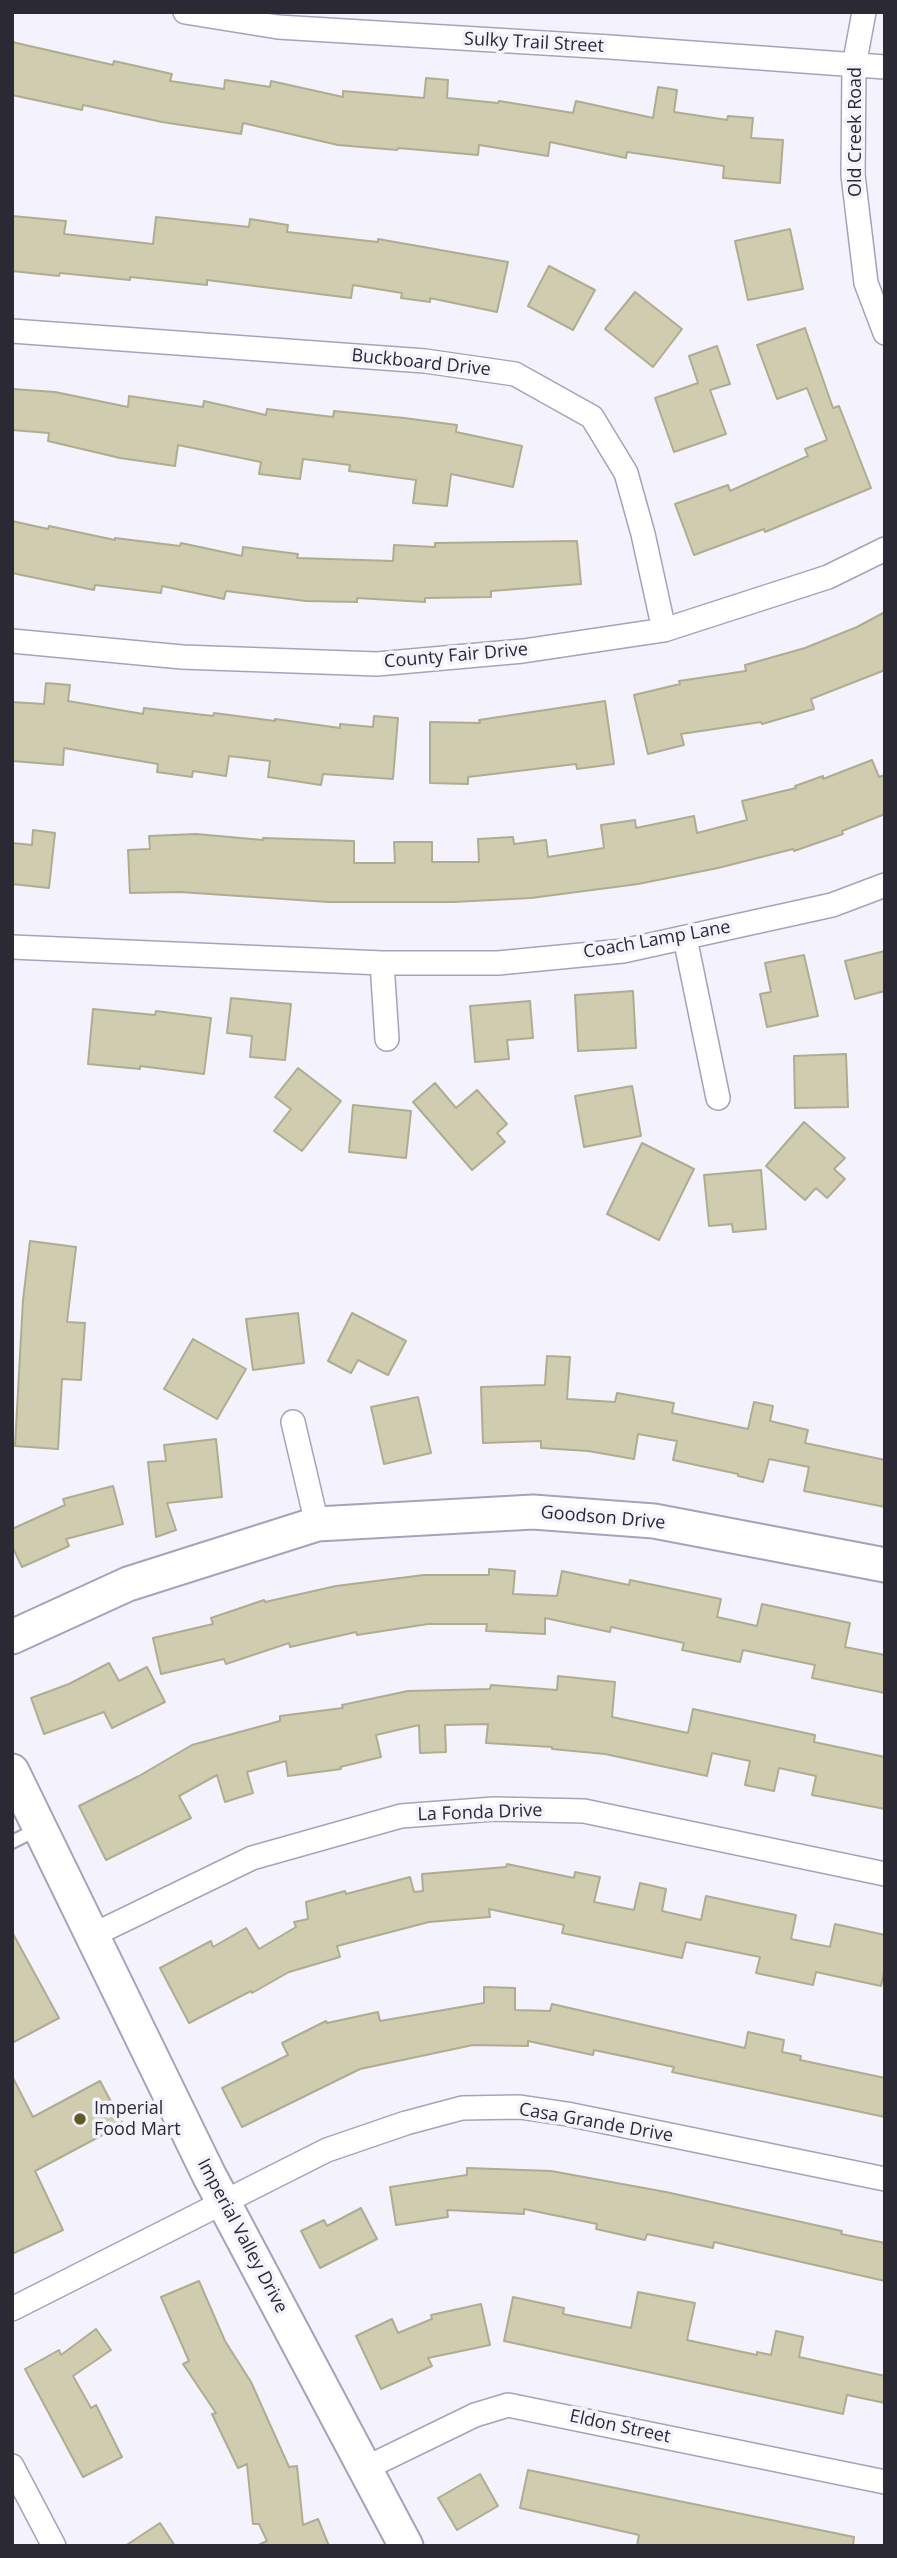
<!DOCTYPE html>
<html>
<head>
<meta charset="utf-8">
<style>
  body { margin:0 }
  #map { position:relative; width:897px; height:2558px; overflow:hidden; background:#f4f2fd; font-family:"Open Sans",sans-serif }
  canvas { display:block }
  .frame { position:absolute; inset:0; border:14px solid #2b2934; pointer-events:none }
</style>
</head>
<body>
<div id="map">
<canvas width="897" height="2558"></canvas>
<div class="frame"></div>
</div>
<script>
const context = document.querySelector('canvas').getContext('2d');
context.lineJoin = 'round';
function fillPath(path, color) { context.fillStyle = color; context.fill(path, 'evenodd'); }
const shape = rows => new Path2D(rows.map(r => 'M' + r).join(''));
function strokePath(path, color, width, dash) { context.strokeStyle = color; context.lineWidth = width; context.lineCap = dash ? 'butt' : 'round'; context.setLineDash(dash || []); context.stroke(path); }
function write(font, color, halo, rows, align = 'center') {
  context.font = font + ' "Open Sans",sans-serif'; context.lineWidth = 7; context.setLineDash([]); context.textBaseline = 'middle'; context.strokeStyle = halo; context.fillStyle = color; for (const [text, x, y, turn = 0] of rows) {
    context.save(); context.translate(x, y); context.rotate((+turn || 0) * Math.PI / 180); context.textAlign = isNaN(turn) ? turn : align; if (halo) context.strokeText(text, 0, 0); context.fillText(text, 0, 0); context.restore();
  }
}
const building = shape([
  [12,42,113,65,114,61,172,74,170,81,224,89,225,80,270,87,271,81,343,97,343,91,424,98,426,78,448,80,447,98,498,103,499,101,573,113,576,101,653,118,658,87,677,90,674,112,727,120,728,116,753,118,751,138,783,140,780,183,723,178,724,166,627,152,626,158,550,142,548,156,479,145,478,155,398,148,397,150,338,145,243,123,241,134,162,122,83,105,82,110,12,95,12,42],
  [12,216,66,221,64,234,153,244,156,217,249,227,250,219,288,225,287,232,378,242,378,239,508,262,497,312,430,298,430,302,401,298,402,293,353,285,351,298,207,280,207,285,130,277,130,280,60,273,59,276,12,271,12,216],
  [790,229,803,289,748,300,735,241,790,229],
  [549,266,595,290,573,330,528,306,549,266],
  [635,292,682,329,653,367,605,329,635,292],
  [805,328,833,408,839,406,871,488,765,532,764,529,694,555,675,504,728,485,730,491,808,456,805,449,827,440,807,388,777,399,757,345,805,328],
  [717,346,730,384,710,390,726,434,674,452,655,398,698,383,689,356,717,346],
  [12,389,55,392,128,407,129,396,203,407,204,401,266,415,267,409,333,417,334,411,404,418,457,425,456,432,522,446,513,487,451,474,447,506,413,503,416,480,349,471,350,465,303,459,300,479,259,474,261,462,178,445,175,466,120,458,48,441,49,433,12,430,12,389],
  [12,521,48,529,49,526,115,540,115,538,180,546,181,543,242,556,243,547,298,554,297,558,393,561,394,545,435,547,435,543,577,541,581,584,491,591,491,597,425,598,425,602,357,598,357,602,306,601,226,591,224,599,162,586,161,593,95,585,94,590,12,573,12,521],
  [885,612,885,670,811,699,814,709,762,724,761,722,681,734,684,745,648,754,634,695,680,684,679,681,746,671,745,665,805,648,857,627,885,612],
  [46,683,70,685,68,701,143,714,144,708,213,716,214,713,275,721,275,719,340,728,340,724,373,727,374,716,398,718,393,779,323,774,321,785,268,777,270,761,229,756,226,776,193,771,192,777,157,772,158,764,64,748,63,765,12,761,12,702,44,704,46,683],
  [605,701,614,764,577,769,576,764,468,777,468,784,430,783,430,722,480,723,479,720,605,701],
  [872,760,879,777,885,775,885,814,842,831,843,834,794,851,793,849,718,868,638,884,531,898,453,902,328,902,180,892,130,893,128,850,150,849,149,836,196,834,263,840,263,838,354,841,354,863,395,863,394,842,432,842,432,862,479,862,478,839,513,837,514,844,546,840,548,857,604,848,601,825,635,820,636,828,694,816,697,833,747,820,742,801,796,788,795,786,823,776,823,779,872,760],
  [33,830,55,833,49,888,12,884,12,843,32,845,33,830],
  [885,951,885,991,855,999,845,961,885,951],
  [804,955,818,1016,767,1027,760,994,771,992,765,963,804,955],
  [633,991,636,1048,578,1051,575,995,633,991],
  [231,998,291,1004,285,1060,250,1057,252,1036,227,1033,231,998],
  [530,1001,533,1038,507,1040,509,1059,475,1062,470,1006,530,1001],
  [93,1009,155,1015,156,1011,211,1018,204,1074,140,1066,140,1069,88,1064,93,1009],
  [846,1054,848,1107,795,1108,794,1056,846,1054],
  [298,1068,341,1101,302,1151,274,1131,291,1109,275,1097,298,1068],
  [435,1083,456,1108,477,1090,507,1124,497,1133,505,1142,472,1170,413,1102,435,1083],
  [632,1086,641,1136,584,1147,575,1096,632,1086],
  [353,1105,411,1111,406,1158,349,1152,353,1105],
  [804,1122,845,1158,834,1169,845,1179,827,1198,816,1188,805,1200,766,1166,804,1122],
  [642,1143,694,1169,659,1240,607,1214,642,1143],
  [761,1170,766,1229,733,1232,732,1224,709,1226,704,1175,761,1170],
  [30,1241,76,1247,67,1322,85,1323,81,1380,62,1379,58,1449,15,1446,23,1300,30,1241],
  [298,1313,304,1363,253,1370,246,1319,298,1313],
  [352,1313,406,1341,388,1375,358,1360,351,1373,328,1361,352,1313],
  [193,1339,246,1369,217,1419,164,1389,193,1339],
  [547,1356,570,1357,567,1399,615,1402,617,1393,674,1403,672,1413,748,1429,754,1402,773,1406,770,1421,808,1430,805,1443,885,1460,885,1507,804,1491,809,1467,769,1459,763,1482,738,1476,738,1474,673,1460,677,1441,638,1434,634,1459,588,1451,541,1448,541,1441,483,1443,481,1387,545,1385,547,1356],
  [418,1397,431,1453,384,1464,371,1407,418,1397],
  [216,1439,222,1497,167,1503,176,1530,156,1537,148,1462,166,1461,164,1445,216,1439],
  [113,1486,123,1524,66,1539,69,1546,22,1567,12,1546,12,1529,65,1505,63,1499,113,1486],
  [489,1569,515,1571,513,1594,557,1596,562,1571,629,1585,630,1580,721,1599,717,1617,757,1626,762,1604,850,1623,845,1647,885,1655,885,1693,812,1678,815,1665,743,1650,740,1662,682,1650,684,1643,611,1627,610,1632,545,1618,545,1634,486,1631,487,1624,428,1624,357,1635,356,1632,290,1647,289,1643,226,1664,224,1659,161,1674,153,1638,213,1624,211,1618,264,1600,265,1602,336,1586,424,1575,489,1575,489,1569],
  [109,1663,119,1681,147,1667,165,1702,112,1728,104,1712,44,1734,31,1698,69,1684,109,1663],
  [558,1676,615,1682,612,1717,688,1733,693,1709,815,1735,814,1742,885,1757,885,1809,812,1795,816,1776,779,1768,774,1791,745,1785,750,1761,712,1753,707,1776,605,1754,552,1749,552,1747,486,1743,488,1724,445,1725,446,1752,420,1753,419,1725,376,1735,381,1757,340,1767,341,1769,288,1776,286,1761,247,1772,253,1793,225,1802,217,1775,179,1796,191,1818,106,1860,79,1806,139,1776,192,1745,280,1721,280,1716,343,1708,342,1705,408,1691,490,1689,491,1685,557,1690,558,1676],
  [507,1864,574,1878,575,1872,600,1877,594,1902,634,1910,640,1883,666,1889,662,1911,701,1920,706,1896,752,1906,796,1915,791,1939,830,1947,835,1924,885,1935,885,1968,881,1986,816,1972,813,1985,756,1973,760,1957,686,1942,682,1958,562,1933,564,1925,489,1909,490,1917,429,1922,337,1946,340,1957,289,1972,252,1993,251,1991,189,2023,160,1968,211,1941,213,1947,246,1928,259,1949,296,1927,294,1922,308,1919,306,1902,345,1891,346,1894,410,1877,414,1892,423,1891,422,1874,506,1867,507,1864],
  [12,1932,59,2018,12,2043,12,1932],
  [484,1987,515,1988,515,2010,550,2011,552,2004,745,2048,748,2032,784,2040,782,2052,801,2056,800,2060,885,2078,885,2117,672,2072,674,2067,594,2050,593,2055,528,2041,528,2046,473,2045,360,2069,242,2127,222,2088,288,2055,282,2043,326,2021,327,2023,378,2012,380,2021,484,2003,484,1987],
  [12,2076,33,2117,100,2081,123,2124,35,2171,63,2230,12,2254,12,2076],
  [467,2168,551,2171,666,2192,842,2231,841,2234,885,2243,885,2281,714,2242,713,2248,647,2234,645,2240,596,2229,597,2224,524,2209,524,2214,447,2210,448,2217,396,2225,390,2187,467,2175,467,2168],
  [361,2208,377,2239,320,2268,301,2231,324,2220,327,2226,361,2208],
  [199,2281,225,2341,251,2382,289,2467,297,2466,303,2525,318,2519,329,2546,256,2546,267,2541,259,2524,253,2524,247,2464,238,2468,212,2414,216,2413,183,2364,189,2361,161,2297,199,2281],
  [638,2292,695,2303,687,2340,757,2355,757,2352,771,2355,776,2331,803,2337,799,2357,885,2376,885,2403,847,2395,843,2414,504,2341,513,2297,564,2308,563,2314,631,2328,638,2292],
  [481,2304,490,2345,428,2358,432,2366,381,2389,356,2336,392,2319,398,2333,432,2319,431,2315,481,2304],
  [96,2329,111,2350,73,2376,91,2408,96,2405,122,2457,83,2477,25,2369,59,2350,61,2355,96,2329],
  [528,2470,854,2537,853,2546,637,2546,639,2535,520,2508,528,2470],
  [480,2474,498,2506,457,2530,438,2498,480,2474],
  [160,2523,175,2546,125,2546,160,2523]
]);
fillPath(building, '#d0ccb0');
strokePath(building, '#afac90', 2);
const lane = shape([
  [12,1842,40,1828]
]);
const street = shape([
  [185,12,278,27,610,47,885,67],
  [864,12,854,66,853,175,866,283,885,333],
  [12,331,425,361,515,374,592,417,626,473,643,534,664,630],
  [12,641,182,657,377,664,523,651,664,630,828,577,885,549],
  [685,938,718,1098],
  [12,947,382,963,498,963,623,951,832,905,885,885],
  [382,963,387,1039],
  [293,1422,317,1524],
  [93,1935,252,1858,401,1816,494,1809,584,1811,885,1874],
  [12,2309,327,2150,406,2123,462,2108,520,2107,567,2114,885,2179],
  [12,2466,54,2546],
  [366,2468,475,2415,508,2405,885,2482]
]);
const secondary = shape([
  [12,1637,128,1584,317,1524,533,1512,654,1521,885,1565],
  [12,1771,209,2175,406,2546]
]);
strokePath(lane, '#a6a2bc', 16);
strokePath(street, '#a6a2bc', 26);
strokePath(secondary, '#a6a2bc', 37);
strokePath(lane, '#fff', 12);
strokePath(street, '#fff', 23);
strokePath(secondary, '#fff', 33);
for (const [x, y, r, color] of [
  [80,2119,7,"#625a26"]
]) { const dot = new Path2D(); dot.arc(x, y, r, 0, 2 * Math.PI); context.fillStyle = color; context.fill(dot); strokePath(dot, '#f4f2fd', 2.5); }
write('18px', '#2b2934', '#f4f2fd', [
  ["Sulky Trail Street",534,43,3],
  ["Old Creek Road",856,132,-90],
  ["Buckboard Drive",421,363,6],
  ["County Fair Drive",456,656,-5],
  ["Coach Lamp Lane",657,940,-10],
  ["Goodson Drive",603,1518,5],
  ["La Fonda Drive",480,1813,-2],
  ["Casa Grande Drive",596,2123,10],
  ["Imperial Valley Drive",242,2236,62],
  ["Eldon Street",620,2427,12]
]);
write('18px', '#2b2934', '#f4f2fd', [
  ["Imperial",94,2109],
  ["Food Mart",94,2130]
], 'left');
</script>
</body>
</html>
